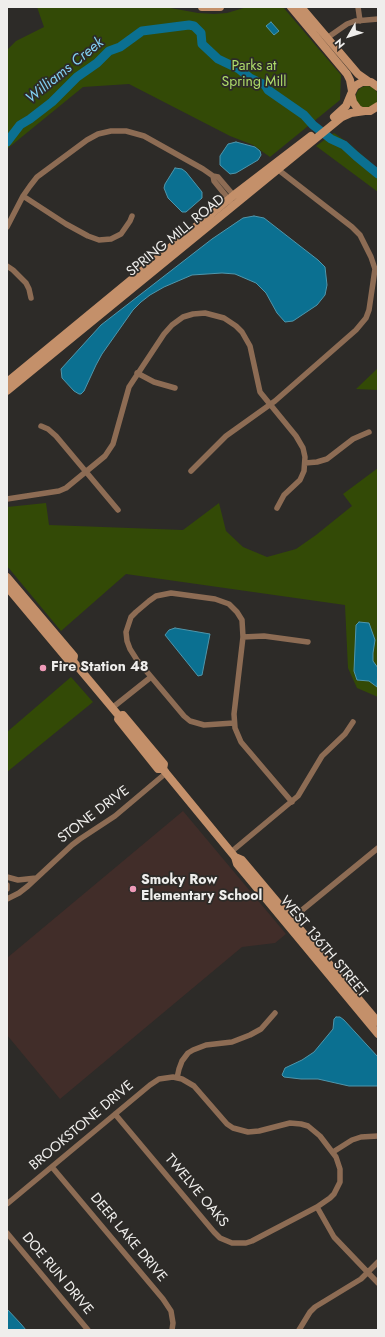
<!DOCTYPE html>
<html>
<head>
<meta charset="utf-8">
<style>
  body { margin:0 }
  #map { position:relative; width:385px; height:1337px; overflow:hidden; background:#2d2b28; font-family:Jost,sans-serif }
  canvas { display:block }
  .frame { position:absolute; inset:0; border:8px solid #efeeec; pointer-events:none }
  .north { position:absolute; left:329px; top:16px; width:40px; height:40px; -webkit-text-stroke:3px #2d2b28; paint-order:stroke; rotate:231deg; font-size:11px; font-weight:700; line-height:16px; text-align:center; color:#efeeec }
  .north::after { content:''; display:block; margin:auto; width:14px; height:18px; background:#efeeec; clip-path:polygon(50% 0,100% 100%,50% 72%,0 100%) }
</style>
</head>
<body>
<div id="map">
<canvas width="385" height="1337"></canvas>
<div class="frame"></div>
<div class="north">N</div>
</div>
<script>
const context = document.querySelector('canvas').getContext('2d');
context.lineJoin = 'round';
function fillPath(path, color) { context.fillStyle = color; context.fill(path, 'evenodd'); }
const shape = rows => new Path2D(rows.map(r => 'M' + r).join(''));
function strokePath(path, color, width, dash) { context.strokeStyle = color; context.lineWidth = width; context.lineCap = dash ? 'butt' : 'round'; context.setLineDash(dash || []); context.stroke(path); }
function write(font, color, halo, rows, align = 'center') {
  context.font = font + ' Jost,sans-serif'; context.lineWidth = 3.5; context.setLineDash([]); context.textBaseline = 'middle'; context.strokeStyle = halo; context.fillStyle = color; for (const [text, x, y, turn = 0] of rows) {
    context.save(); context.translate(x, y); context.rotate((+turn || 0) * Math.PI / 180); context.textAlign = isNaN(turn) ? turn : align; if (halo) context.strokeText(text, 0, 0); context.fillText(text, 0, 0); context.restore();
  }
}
fillPath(shape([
  [183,811,286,934,275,943,242,947,60,1099,7,1035,7,958]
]), '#412d29');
fillPath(shape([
  [37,7,165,7,198,13,214,14,227,13,247,7,283,7,341,75,340,100,270,157,253,145,230,136,129,84,83,87,7,149,7,50,16,41,44,27],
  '356 97a11 11 0 1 1 22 0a11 11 0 1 1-22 0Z',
  [334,133,347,142,378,169,378,192,316,146],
  [378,368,378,390,356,389],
  [378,468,378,697,357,688,348,668,345,605,126,574,61,631,7,566,7,507,46,503,49,525,183,530,219,503,226,531,243,547,267,557,296,549,316,535,352,506,343,494],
  [71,677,93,702,7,772,7,732]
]), '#334a06');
const water = shape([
  [271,22,279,31,274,35,266,26,271,22],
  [236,142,255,147,260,151,261,155,258,160,236,173,230,174,220,165,220,156,228,144,236,142],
  [175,168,182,169,186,172,202,192,202,198,186,212,182,212,168,198,164,188,165,184,175,168],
  [254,216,264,218,318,260,325,267,327,285,325,295,317,305,293,321,285,322,277,313,266,293,256,283,235,274,222,273,192,275,164,287,150,295,141,302,133,310,102,354,96,365,84,391,81,394,79,394,74,391,62,378,61,369,101,325,212,239,243,218,254,216],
  [359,622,369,623,375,640,373,653,373,661,378,668,377,687,369,681,357,680,354,671,356,625,359,622],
  [175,628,210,634,202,675,198,676,165,635,169,630,175,628],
  [336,1017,340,1017,344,1020,378,1057,378,1086,349,1086,318,1079,301,1079,284,1077,282,1075,285,1068,302,1060,314,1052,333,1029,334,1019,336,1017],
  [7,1309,21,1324,26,1330,7,1330,7,1309]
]);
fillPath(water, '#0b7091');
strokePath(water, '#4f96ac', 1);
strokePath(shape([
  [7,142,20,125,30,119,52,102,77,77,97,63,109,51,120,47,142,31,189,25,194,26,201,33,202,44,218,59,239,69,250,78,265,85,268,90,304,115,313,125,331,139,344,145,356,156,378,174]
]), '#0b7091', 9);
strokePath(shape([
  [358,7,360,21],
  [327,38,347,24,355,21,378,19],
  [213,176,214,181,231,202],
  [23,196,66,224,88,236,99,240,111,239,121,234,130,221,132,216],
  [7,227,23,196,30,186,37,177,87,140,98,134,111,131,126,131,144,136,203,169,213,176,218,177,235,197],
  [7,266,13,270,26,283,29,289,31,298],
  [137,373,154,382,175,388],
  [41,426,48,429,56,436,118,510],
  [305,463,317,462,327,459,353,439,369,432],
  [191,471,226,436,275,401,356,330,366,318,369,310,375,269,371,257,360,235,352,227,276,168],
  [7,499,59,491,66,488,105,456,113,444,129,387,164,334,172,325,183,317,193,314,205,313,224,318,236,326,242,332,250,346,260,392,296,436,303,448,305,457,304,471,300,480,284,495,277,508],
  [243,637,264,636,308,642],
  [112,708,151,677],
  [234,723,204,725,190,721,184,716,137,660,130,649,127,641,126,632,131,617,136,612,149,601,156,596,171,593,215,599,229,604,237,612,242,620,243,637,234,714,235,728,241,742,292,802],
  [231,852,298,796,322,756,345,734,353,722],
  [7,877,18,880,36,878],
  [7,885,7,889],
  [7,899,19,893,28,886,72,845,80,839,115,816,166,773],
  [290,920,378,848],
  [177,1078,179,1069,182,1061,188,1053,193,1050,206,1045,232,1042,250,1035,261,1029,275,1013],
  [333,1152,352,1140,361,1137,378,1136],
  [52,1167,163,1299,171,1311,173,1323,172,1330],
  [7,1204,150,1085,159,1079,173,1077,182,1079,194,1086,227,1124,233,1128,248,1132,259,1131,290,1123,301,1124,308,1126,320,1136,336,1157,340,1169,340,1182,334,1194,330,1198,317,1207,252,1241,246,1243,232,1243,220,1238,214,1232,115,1114],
  [317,1207,334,1237,378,1283],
  [7,1233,88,1330],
  [299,1330,310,1312,315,1307,361,1279,378,1262]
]), '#8d6c54', 5.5);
strokePath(shape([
  [202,7,220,7],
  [291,7,347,74,350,80,352,91],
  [301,7,358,74,368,81],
  [378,87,371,82,362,82,355,86,351,94,353,102,358,109,362,111,370,111,378,106],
  [334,117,346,106,351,94],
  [7,382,234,195,311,136],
  [7,391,342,117,351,113,365,111],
  [7,577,74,656,73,661,119,716,118,719,158,769,163,769,166,773,235,857,237,864,378,1034],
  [7,587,69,661,73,661],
  [119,716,123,715,164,764,163,769],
  [235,857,242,860,378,1022]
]), '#c4906a', 8);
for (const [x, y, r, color] of [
  [43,668,4,"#ef9ab8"],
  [133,889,4,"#ef9ab8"]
]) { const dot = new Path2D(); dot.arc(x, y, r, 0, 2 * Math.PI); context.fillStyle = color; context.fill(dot); strokePath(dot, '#2d2b28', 1.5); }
write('14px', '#aedc6a', '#2d2b28', [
  ["Parks at",254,67],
  ["Spring Mill",254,83]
]);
write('14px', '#efeeec', '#2d2b28', [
  ["SPRING MILL ROAD",176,236,-39],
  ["STONE DRIVE",94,815,-37],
  ["WEST 136TH STREET",323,947,50],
  ["BROOKSTONE DRIVE",82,1126,-40],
  ["TWELVE OAKS",196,1191,50],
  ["DEER LAKE DRIVE",128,1238,50],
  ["DOE RUN DRIVE",57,1274,50]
]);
write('bold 14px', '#efeeec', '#2d2b28', [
  ["Fire Station 48",51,668],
  ["Smoky Row",141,881],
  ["Elementary School",141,897]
], 'left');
write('italic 15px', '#83d0f2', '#2d2b28', [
  ["Williams Creek",65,71,-39]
]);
</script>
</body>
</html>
